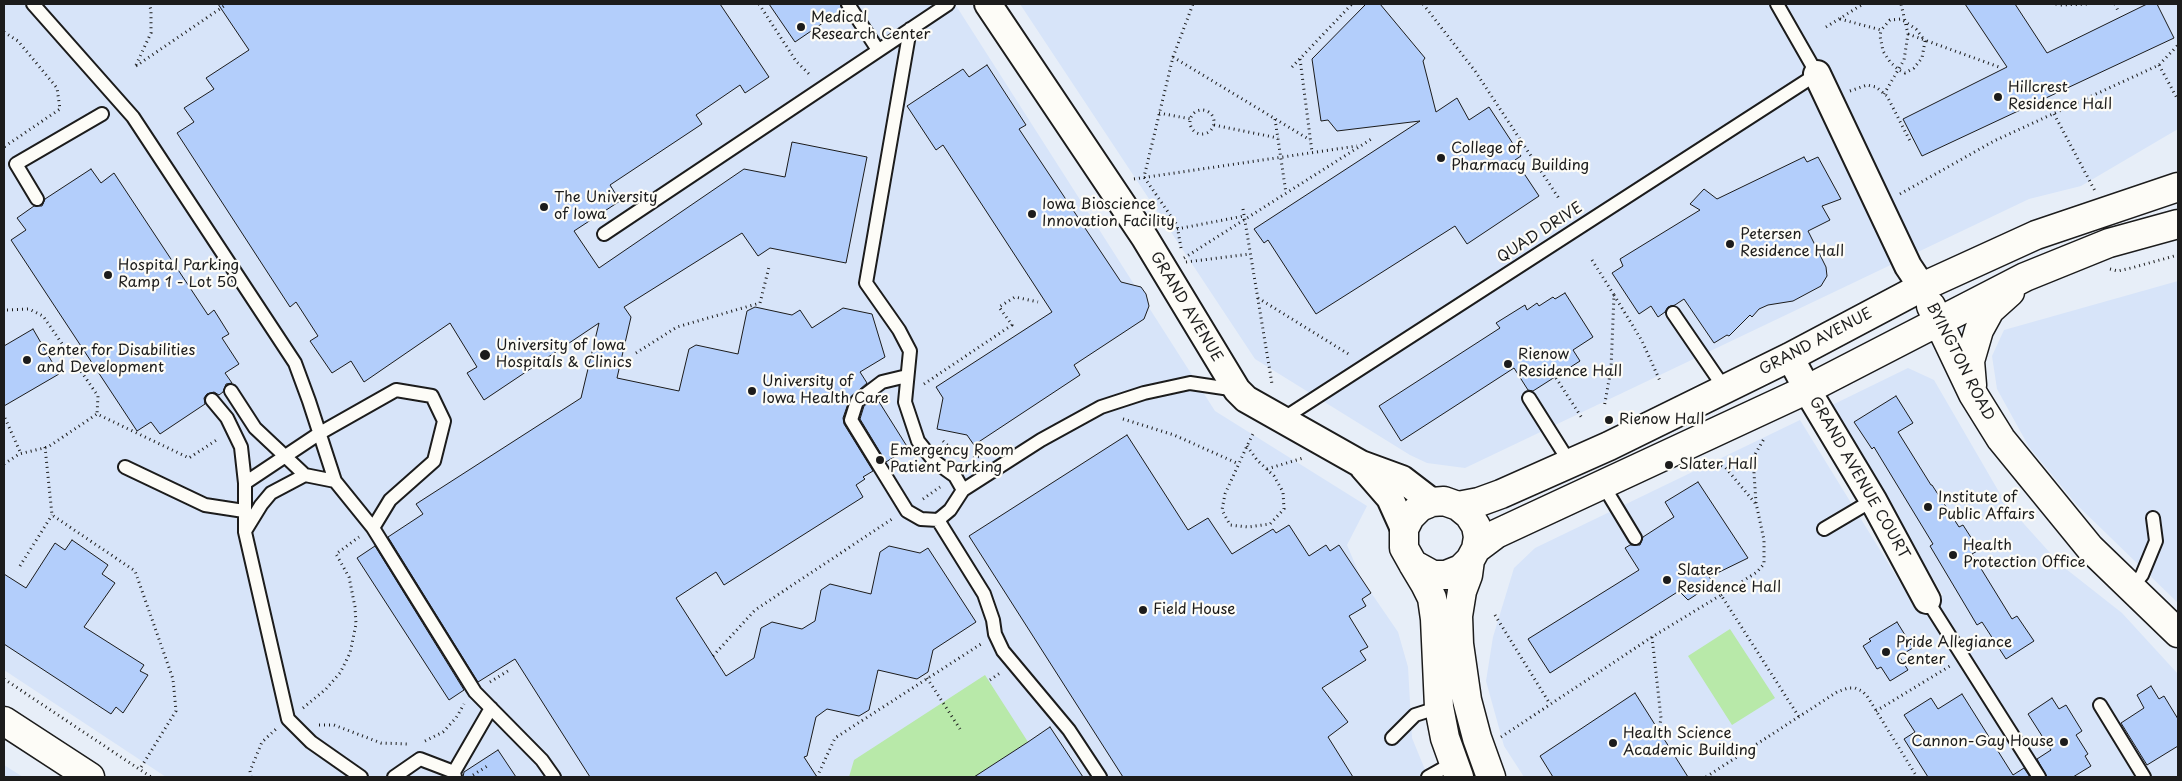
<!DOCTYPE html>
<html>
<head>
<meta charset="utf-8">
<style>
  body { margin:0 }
  #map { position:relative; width:2182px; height:781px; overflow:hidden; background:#e7eef8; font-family:"Playpen Sans",sans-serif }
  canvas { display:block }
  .frame { position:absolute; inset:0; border:5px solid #1c1c1c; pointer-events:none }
</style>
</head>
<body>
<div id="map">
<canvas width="2182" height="781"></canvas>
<div class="frame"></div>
</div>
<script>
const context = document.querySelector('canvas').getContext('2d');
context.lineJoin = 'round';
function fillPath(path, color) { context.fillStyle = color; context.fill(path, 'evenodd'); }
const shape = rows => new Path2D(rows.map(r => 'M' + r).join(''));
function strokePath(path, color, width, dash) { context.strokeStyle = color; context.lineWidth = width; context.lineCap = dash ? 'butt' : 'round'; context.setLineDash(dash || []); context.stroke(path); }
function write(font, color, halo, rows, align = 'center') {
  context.font = font + ' "Playpen Sans",sans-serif'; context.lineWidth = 4.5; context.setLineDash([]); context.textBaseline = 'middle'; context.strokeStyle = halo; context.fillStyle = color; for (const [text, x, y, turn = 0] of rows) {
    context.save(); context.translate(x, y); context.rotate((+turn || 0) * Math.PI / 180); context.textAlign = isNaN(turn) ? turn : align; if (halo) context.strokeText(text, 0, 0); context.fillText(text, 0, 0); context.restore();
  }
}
fillPath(shape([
  [4,4,955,4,1215,411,1367,506,1347,545,1361,578,1398,632,1408,667,1412,738,1428,777,166,777,4,670],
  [1020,4,2178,4,2178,129,2081,186,2029,199,1465,468,1427,463,1410,455,1255,359],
  [2178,281,2178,603,2076,504,2029,447,1997,389,1992,356,2004,330],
  [1908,368,1934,380,2006,504,2061,565,2122,613,2178,674,2178,777,1524,777,1504,746,1486,681,1493,637,1514,568,1535,548,1800,420,1917,610,1943,595,1828,407],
  [4,765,23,777,4,777]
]), '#d7e4f9');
fillPath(shape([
  [1730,629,1775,698,1732,725,1688,656],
  [985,675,1028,742,983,771,982,777,849,777,854,760]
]), '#b8e9a9');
const building = shape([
  [218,4,720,4,769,77,745,93,740,85,696,115,702,124,610,185,620,201,574,231,599,268,744,169,785,177,792,142,867,157,846,263,770,248,758,256,742,233,624,307,631,317,617,378,679,391,689,349,696,345,738,354,747,311,755,307,792,315,800,310,812,328,843,308,872,314,885,357,860,372,867,383,850,398,843,418,844,424,873,471,863,477,865,479,856,485,863,497,724,585,716,572,676,598,726,676,754,658,761,628,772,622,802,629,815,621,821,590,830,584,871,594,880,552,889,546,920,553,928,548,976,622,933,650,928,672,917,679,878,670,869,710,859,716,827,709,816,717,807,756,804,757,817,777,590,777,515,659,478,682,388,537,423,514,416,504,581,398,599,323,484,400,467,373,477,367,450,323,364,382,351,361,332,373,310,341,318,336,296,302,290,307,177,133,194,122,184,108,214,89,206,78,249,50,218,4],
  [769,4,840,4,842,10,795,42,769,4],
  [1366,4,1380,4,1425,58,1423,61,1436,112,1457,98,1469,120,1489,107,1521,156,1515,160,1539,196,1467,244,1455,226,1316,314,1268,240,1264,243,1254,229,1420,121,1337,131,1328,120,1321,121,1312,59,1366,4],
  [1965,4,2015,4,2047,53,2147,4,2157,4,2174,38,1922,156,1903,119,2007,67,1965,4],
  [987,65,1026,125,1019,129,1121,282,1141,287,1146,294,1149,306,1144,319,1074,365,1080,375,974,445,967,435,937,429,943,398,936,387,1052,312,943,145,936,150,907,106,963,69,969,77,987,65],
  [1804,157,1807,162,1818,157,1841,199,1822,206,1830,220,1808,231,1826,267,1827,276,1821,286,1793,301,1768,305,1759,309,1752,317,1750,315,1729,336,1727,335,1714,343,1684,299,1675,305,1668,307,1665,312,1658,317,1651,306,1639,314,1612,273,1623,266,1620,259,1700,210,1690,204,1704,189,1717,199,1804,157],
  [91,169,101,183,114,173,208,315,214,310,229,334,222,338,239,364,225,373,232,383,226,384,223,392,219,395,214,392,207,394,204,398,205,404,160,434,151,422,137,431,11,240,26,230,17,218,34,206,42,206,45,199,91,169],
  [1565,293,1593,337,1573,350,1580,361,1533,391,1528,390,1514,368,1401,441,1379,406,1500,328,1496,323,1525,305,1527,310,1537,303,1539,306,1553,297,1555,299,1565,293],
  [33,329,59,374,4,406,4,346,33,329],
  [1896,396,1913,423,1898,432,1931,485,1932,485,1959,527,1963,525,1979,550,1972,554,2012,619,2017,616,2034,641,2006,659,1982,622,1977,625,1930,546,1933,544,1874,447,1872,449,1854,422,1896,396],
  [876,397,908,448,886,462,860,419,864,406,876,397],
  [1127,435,1188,530,1208,518,1232,554,1273,529,1276,533,1289,525,1309,556,1326,545,1330,551,1339,545,1371,593,1362,599,1366,606,1349,616,1368,647,1360,651,1366,660,1322,688,1348,722,1328,737,1353,777,1123,777,969,536,1127,435],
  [1698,482,1748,558,1709,577,1714,583,1688,600,1679,591,1550,673,1528,639,1639,570,1625,548,1630,545,1640,545,1643,537,1674,517,1665,502,1698,482],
  [72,540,108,565,102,574,115,583,84,627,144,665,140,671,148,675,123,713,116,707,111,714,4,644,4,574,26,588,55,543,65,550,72,540],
  [375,546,464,690,449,700,357,558,375,546],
  [1897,622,1913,648,1899,656,1908,670,1890,681,1881,667,1877,669,1863,646,1871,641,1869,639,1897,622],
  [2151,686,2159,699,2164,696,2178,719,2178,746,2147,765,2121,723,2144,708,2137,695,2151,686],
  [1635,693,1688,777,1553,777,1540,756,1635,693],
  [1962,694,2013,775,2024,768,2030,777,1928,777,1904,739,1915,732,1904,715,1931,698,1938,709,1962,694],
  [2052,698,2059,709,2066,705,2082,731,2076,735,2088,754,2085,756,2091,766,2073,777,2047,777,2037,759,2051,750,2028,714,2052,698],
  [1050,727,1083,777,974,777,1028,742,1050,727],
  [498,750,516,777,463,777,464,772,498,750]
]);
fillPath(building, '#b3cefb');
strokePath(building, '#1c1c1c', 1);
const service = shape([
  [33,4,133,117,295,363,309,401,335,481,373,528,475,692,542,760,554,777],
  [848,4,878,50],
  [910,29,866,283,899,330,910,351,905,402,918,441,934,461,955,476,963,490,1041,440,1101,407,1144,393,1190,383,1237,390],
  [37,199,16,164,102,114],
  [604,234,948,4],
  [1673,313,1725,389],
  [907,376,882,382,857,401,851,420,907,511,921,519,938,520,950,510,963,490],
  [231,391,255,428,305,475],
  [1529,398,1570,463],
  [212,400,227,418,241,447,245,483,245,532,288,719,311,742,361,777],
  [1281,420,1817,74,1777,4],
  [125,467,205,505,244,511],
  [245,483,320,433,396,390,432,396,444,421,434,461,390,500,373,528],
  [1603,485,1635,538],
  [938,520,984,594,993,620,995,634,1003,651,1069,730,1100,777],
  [1824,529,1873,500],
  [245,531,261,505,271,493,305,475,335,481],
  [2132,587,2142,575,2156,541,2153,518],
  [1927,600,2039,777],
  [2100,705,2144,777],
  [1392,738,1415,715,1440,707],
  [454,772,491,708],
  [394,777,420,759,454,772,455,777],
  [1428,777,1453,763]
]);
const minor = shape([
  [988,4,1145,238,1237,390,1246,399,1361,464,1402,479,1432,502],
  [1817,74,1908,266,1922,287],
  [1790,357,1813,400,1873,500,1927,600],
  [1363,467,1390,498,1404,529]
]);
const tertiary = shape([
  [4,721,90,777]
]);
const secondary = shape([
  [1931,306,1973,394,2001,439,2090,548,2178,633],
  [1972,385,1970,361,1979,330,1990,310,2010,292],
  [1458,506,1479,502,1501,494,1609,446,1790,357,1922,287,2036,235,2178,187],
  [1476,549,1496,534,1808,389,2025,277,2109,243,2178,224],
  [1470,560,1468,575,1462,591,1458,616,1459,644,1467,700,1477,738,1491,777],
  [1413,564,1433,575,1446,575,1461,569,1470,560,1476,549,1478,537,1476,526,1469,515,1458,506,1444,501,1432,502,1420,507,1410,517,1404,529,1404,548,1413,564,1425,584,1432,598,1435,619,1439,707,1445,738,1459,777]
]);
strokePath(service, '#1c1c1c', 16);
strokePath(minor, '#1c1c1c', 30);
strokePath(tertiary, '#1c1c1c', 31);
strokePath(secondary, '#1c1c1c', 31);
strokePath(shape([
  [759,4,796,61,811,76],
  [1423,4,1475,71,1560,200],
  [2056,4,2058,5,2089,4],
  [2115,4,2119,13],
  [1840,19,1881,30,1880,36,1883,51,1890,62,1899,70,1905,73,1914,68,1922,58,1925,41,1916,29,1901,19,1890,20,1881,30],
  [1826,27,1863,4],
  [4,32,18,41,57,88,60,109,4,147],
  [1908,34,1999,67],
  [1173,57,1310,140],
  [1300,59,1312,152],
  [136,65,151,33,151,10,149,4],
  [2159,65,2178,100],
  [136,66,227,4],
  [1292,67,1352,4],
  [1850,91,1867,85,1876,87,1887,96,1910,141],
  [1884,94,1904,60,1908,34,1901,4],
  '1190 122a12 12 0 1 1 24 0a12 12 0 1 1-24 0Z',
  [1159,113,1191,119],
  [2054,114,2095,191],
  [1275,119,1286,193],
  [1214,125,1278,138],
  [1134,179,1357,146],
  [1900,194,1994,141,2159,65,2178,45],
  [1243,209,1272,384],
  [1177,229,1244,216],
  [1181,248,1177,225,1144,177,1173,57,1193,4],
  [1184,258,1373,138],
  [1592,260,1614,295,1611,369,1604,408],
  [1186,262,1250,254],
  [2110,269,2118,271,2131,268,2178,255],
  [1614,295,1642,341,1660,381],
  [1258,298,1350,355],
  [7,310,29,309,43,316,98,396,97,414],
  [636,353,677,327,760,303,769,267],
  [1556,378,1582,418],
  [924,384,1012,325,999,307,1015,297,1038,302],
  [5,418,21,454],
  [1123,419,1174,435,1239,464],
  [943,441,956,453,981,457],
  [1247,446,1257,460,1274,476,1283,492,1284,509,1270,524,1248,527,1230,525,1222,510,1225,494,1247,446,1254,432],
  [45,447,52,515,135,571,173,679,176,711,140,769],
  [1712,462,1725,467,1755,503],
  [4,464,19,454,48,447,97,414,189,458,218,439],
  [1267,469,1303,458],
  [923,499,940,487],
  [20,566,52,515],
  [1721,595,1757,572,1764,564,1764,540,1756,503,1753,458,1765,437],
  [1495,615,1550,704],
  [1652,637,1661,718,1659,730],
  [713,656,755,610,892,519],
  [927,678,960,729],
  [4,679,151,777],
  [990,680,1000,673],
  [490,682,511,669],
  [303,708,326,689,340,673,350,653,356,624,355,607,349,577,336,554,359,537],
  [1876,711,1950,666],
  [319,725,334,725,381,743,409,744],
  [1501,737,1652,637,1721,595,1799,717],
  [425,741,443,732,456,718,464,704],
  [473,775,489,765],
  [251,777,250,771,262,742,276,729],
  [817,777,835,738,981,644],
  [1706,777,1837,692,1848,688,1855,688,1862,691,1867,696,1917,777]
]), '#1c1c1c', 3, [1, 4]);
strokePath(service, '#fdfcf7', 12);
strokePath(minor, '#fdfcf7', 26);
strokePath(tertiary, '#fdfcf7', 28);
strokePath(secondary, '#fdfcf7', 28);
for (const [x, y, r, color] of [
  [801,27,5,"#1c1c1c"],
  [1998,97,5,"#1c1c1c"],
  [1441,158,5,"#1c1c1c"],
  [544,207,5,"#1c1c1c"],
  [1032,214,5,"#1c1c1c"],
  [1730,244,5,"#1c1c1c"],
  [108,275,5,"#1c1c1c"],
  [485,355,6,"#1c1c1c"],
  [27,360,5,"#1c1c1c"],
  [1508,364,5,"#1c1c1c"],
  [752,391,5,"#1c1c1c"],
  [1609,420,5,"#1c1c1c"],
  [880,460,5,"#1c1c1c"],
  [1669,465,5,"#1c1c1c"],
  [1928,507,5,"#1c1c1c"],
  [1953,555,5,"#1c1c1c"],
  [1667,580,5,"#1c1c1c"],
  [1143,610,5,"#1c1c1c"],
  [1886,652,5,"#1c1c1c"],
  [2064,742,5,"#1c1c1c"],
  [1613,743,5,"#1c1c1c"]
]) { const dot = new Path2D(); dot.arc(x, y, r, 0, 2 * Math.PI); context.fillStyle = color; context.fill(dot); strokePath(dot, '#fdfcf7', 2); }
write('15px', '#1c1c1c', '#fdfcf7', [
  ["Medical",811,18],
  ["Research Center",811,35],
  ["Hillcrest",2008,88],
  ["Residence Hall",2008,105],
  ["College of",1451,149],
  ["Pharmacy Building",1451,166],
  ["The University",554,198],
  ["of Iowa",554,215],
  ["Iowa Bioscience",1042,205],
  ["Innovation Facility",1042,222],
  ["Petersen",1740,235],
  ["Residence Hall",1740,252],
  ["Hospital Parking",118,266],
  ["Ramp 1 - Lot 50",118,283],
  ["University of Iowa",496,346],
  ["Hospitals & Clinics",496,363],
  ["Center for Disabilities",37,351],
  ["and Development",37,368],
  ["Rienow",1518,355],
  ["Residence Hall",1518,372],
  ["University of",762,382],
  ["Iowa Health Care",762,399],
  ["Rienow Hall",1619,420],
  ["Emergency Room",890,451],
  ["Patient Parking",890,468],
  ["Slater Hall",1679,465],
  ["Institute of",1938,498],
  ["Public Affairs",1938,515],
  ["Health",1963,546],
  ["Protection Office",1963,563],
  ["Slater",1677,571],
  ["Residence Hall",1677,588],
  ["Field House",1153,610],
  ["Pride Allegiance",1896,643],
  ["Center",1896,660],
  ["Health Science",1623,734],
  ["Academic Building",1623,751],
  ["Cannon-Gay House",2054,742,"right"]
], 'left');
write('15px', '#1c1c1c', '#fdfcf7', [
  ["QUAD DRIVE",1540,233,-33],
  ["GRAND AVENUE",1186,307,59],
  ["GRAND AVENUE",1816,342,-28],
  ["BYINGTON ROAD",1960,362,63],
  ["GRAND AVENUE COURT",1859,478,60]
]);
</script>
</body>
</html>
